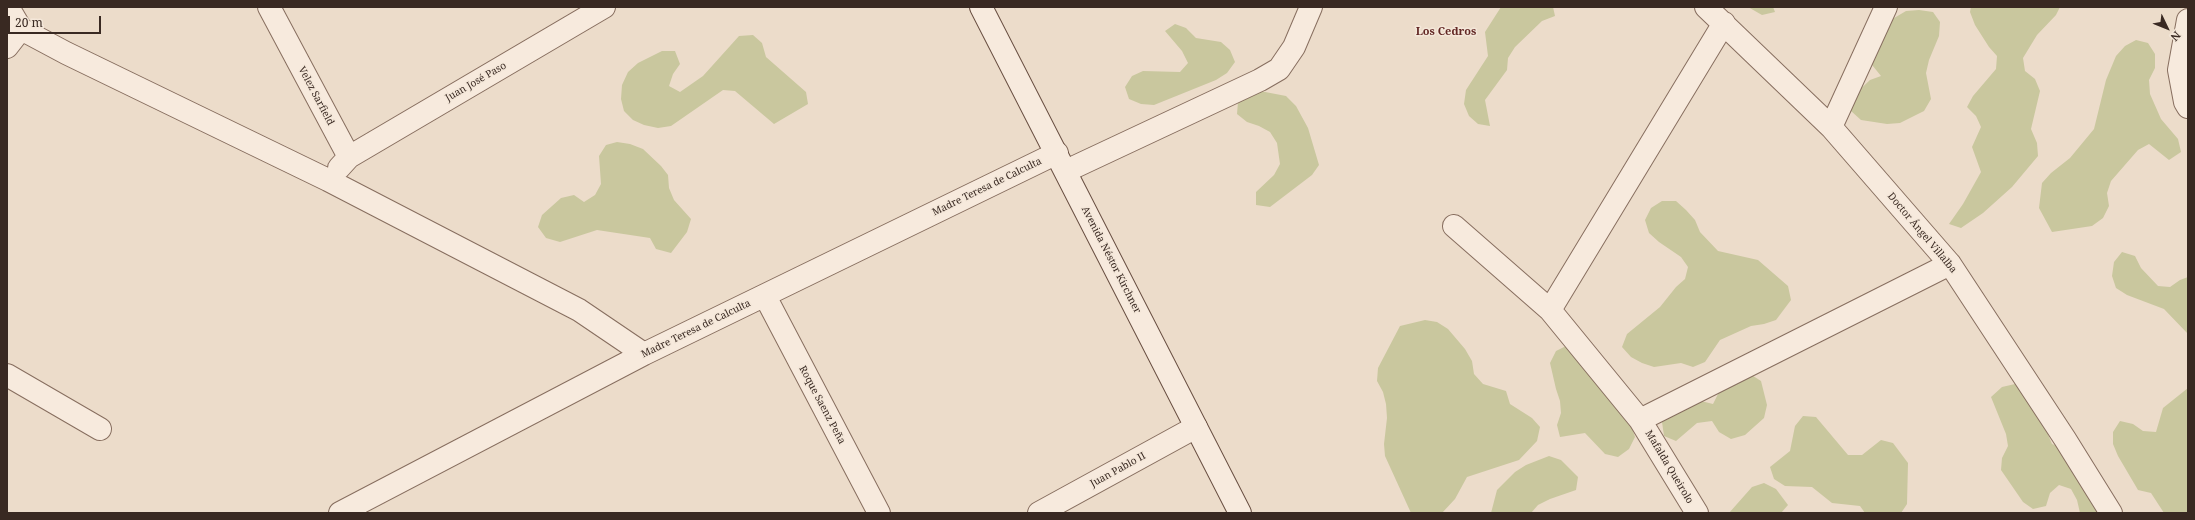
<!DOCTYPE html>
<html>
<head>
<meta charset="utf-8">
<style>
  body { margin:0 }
  #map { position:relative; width:2195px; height:520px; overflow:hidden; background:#ecdcca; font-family:"Noto Serif",serif }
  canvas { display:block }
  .frame { position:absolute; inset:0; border:8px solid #392922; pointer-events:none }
  .north { position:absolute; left:2147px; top:8px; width:40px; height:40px; -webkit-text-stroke:3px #f4e7d9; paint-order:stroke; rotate:133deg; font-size:11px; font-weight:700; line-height:16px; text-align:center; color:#392922 }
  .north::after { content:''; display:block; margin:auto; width:14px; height:18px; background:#392922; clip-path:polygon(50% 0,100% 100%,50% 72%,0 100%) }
  .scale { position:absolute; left:8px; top:16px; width:93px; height:18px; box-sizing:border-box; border:2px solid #392922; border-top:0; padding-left:5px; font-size:12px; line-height:14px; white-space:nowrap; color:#392922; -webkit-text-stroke:3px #f4e7d9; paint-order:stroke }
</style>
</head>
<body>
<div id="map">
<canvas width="2195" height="520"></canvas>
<div class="frame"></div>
<div class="north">N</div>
<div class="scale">20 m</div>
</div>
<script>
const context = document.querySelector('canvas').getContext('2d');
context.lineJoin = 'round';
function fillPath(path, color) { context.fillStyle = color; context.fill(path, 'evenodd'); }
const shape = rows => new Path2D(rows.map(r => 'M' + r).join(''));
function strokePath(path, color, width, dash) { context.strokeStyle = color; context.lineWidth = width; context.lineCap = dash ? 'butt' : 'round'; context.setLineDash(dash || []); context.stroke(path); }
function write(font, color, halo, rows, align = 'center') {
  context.font = font + ' "Noto Serif",serif'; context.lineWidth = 3; context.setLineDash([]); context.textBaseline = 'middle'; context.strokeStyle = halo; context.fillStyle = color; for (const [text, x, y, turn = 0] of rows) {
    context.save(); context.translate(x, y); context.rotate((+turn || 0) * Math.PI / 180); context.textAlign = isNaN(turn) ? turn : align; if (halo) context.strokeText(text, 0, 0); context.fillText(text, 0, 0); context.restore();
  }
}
fillPath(shape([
  [1501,7,1553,7,1555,16,1542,21,1515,47,1508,58,1507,70,1485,100,1490,126,1478,124,1469,116,1464,104,1466,90,1488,56,1485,32],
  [1748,7,1773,7,1775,12,1762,15],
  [1971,7,2060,7,2056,15,2037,35,2023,58,2025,71,2035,79,2040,91,2031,129,2037,143,2038,156,2012,187,1983,213,1961,228,1949,224,1963,204,1981,172,1972,147,1981,127,1976,116,1967,107,1973,96,1996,69,1997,56,1989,47,1975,25,1970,12],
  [1919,10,1933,12,1940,22,1939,36,1929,60,1926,73,1931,99,1924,111,1900,123,1887,124,1861,120,1851,111,1851,98,1870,80,1881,76,1864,55,1884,24,1906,11],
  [1175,24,1186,28,1196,38,1221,42,1230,50,1235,62,1227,73,1216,80,1154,105,1141,104,1129,99,1125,87,1132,76,1143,71,1180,72,1188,63,1182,51,1165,31],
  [753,35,762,43,766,57,806,92,808,104,774,124,735,91,723,90,671,126,658,128,644,125,633,120,624,111,621,99,622,85,628,72,638,63,662,51,675,51,680,64,673,74,669,86,680,92,703,76,739,36],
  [2136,40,2148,43,2155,54,2155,68,2149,80,2150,94,2161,119,2178,139,2181,152,2169,160,2149,144,2138,150,2111,181,2107,193,2109,206,2103,218,2092,226,2052,232,2039,208,2042,183,2051,173,2070,158,2094,129,2106,80,2116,56,2125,46],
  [1260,91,1286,96,1296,106,1308,128,1319,165,1312,175,1270,207,1256,205,1256,192,1274,175,1280,164,1277,143,1270,132,1259,126,1247,122,1237,114,1238,102],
  [617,142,630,144,643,149,661,166,668,175,669,188,674,200,691,219,687,232,671,253,656,249,650,238,597,230,560,242,546,238,538,227,542,215,561,198,574,195,584,202,595,195,601,184,599,156,606,145],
  [1662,201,1676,201,1686,210,1695,220,1700,232,1718,251,1758,260,1788,286,1791,300,1776,320,1764,324,1751,326,1720,340,1705,362,1693,367,1681,363,1654,367,1642,363,1631,357,1622,347,1627,334,1660,307,1676,287,1685,279,1688,267,1681,257,1659,242,1649,233,1645,220,1651,208],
  [2122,252,2135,256,2141,268,2158,286,2170,287,2180,280,2188,277,2188,334,2164,309,2127,295,2116,288,2112,276,2114,262],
  [1425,320,1437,322,1448,329,1465,349,1472,361,1474,374,1483,384,1506,391,1510,404,1532,418,1540,427,1537,441,1519,460,1467,477,1455,499,1442,513,1411,513,1385,456,1384,444,1387,418,1386,404,1383,392,1377,381,1378,368,1400,326],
  [1568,345,1631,424,1635,437,1629,449,1618,457,1605,454,1585,433,1560,437,1557,425,1561,413,1560,401,1556,389,1550,363,1556,351],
  [1750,374,1761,381,1767,405,1764,418,1745,435,1731,439,1719,432,1712,421,1697,423,1676,441,1664,436,1662,422,1667,411,1701,401,1713,404,1719,392],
  [2015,384,2027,386,2046,419,2047,432,2052,444,2065,449,2115,513,2080,513,2077,500,2071,489,2059,485,2050,493,2046,506,2033,509,2023,502,2001,470,2002,458,2008,446,2006,434,1991,397,2002,387],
  [2188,388,2188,513,2164,513,2151,493,2138,490,2118,456,2113,444,2113,432,2120,421,2133,424,2143,431,2156,432,2163,408],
  [1803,416,1816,417,1848,455,1862,455,1881,440,1893,443,1908,463,1907,504,1901,513,1865,513,1860,506,1832,503,1812,487,1785,486,1774,479,1770,467,1790,451,1795,426],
  [1549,456,1561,460,1578,477,1576,490,1550,499,1538,505,1531,513,1491,513,1497,490,1515,472,1526,465],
  [1764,483,1776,489,1788,505,1781,513,1729,513,1752,487]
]), '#c9c79e');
const street = shape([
  [8,7,21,29,66,53,328,180,579,310,644,354],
  [269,7,349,157,339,168],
  [1706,7,1831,127,1950,264,2065,439,2111,513],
  [2188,20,2179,70,2185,102,2188,107],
  [7,47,21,29],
  [1831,127,1886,7],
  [349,157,604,7],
  [1066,171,1260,80,1279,69,1294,47,1311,7],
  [1454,226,1550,310,1640,420,1697,513],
  [765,296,879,513],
  [1550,310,1724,23],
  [7,375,100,429],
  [1640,420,1950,264],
  [340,513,644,354,1057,153],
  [1039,513,1196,427]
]);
const secondary = shape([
  [981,7,1240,513]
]);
strokePath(street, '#876e5f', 24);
strokePath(secondary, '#694f42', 24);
strokePath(street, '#f7eadd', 22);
strokePath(secondary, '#f7eadd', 22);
write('10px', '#392922', '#f4e7d9', [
  ["Juan José Paso",476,82,-30],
  ["Velez Sarfield",316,96,62],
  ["Madre Teresa de Calculta",987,187,-26],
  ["Doctor Ángel Villalba",1922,233,50],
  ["Avenida Néstor Kirchner",1111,260,63],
  ["Madre Teresa de Calculta",696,329,-26],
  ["Roque Saenz Peña",822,405,62],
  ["Mafalda Queirolo",1669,467,59],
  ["Juan Pablo II",1118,470,-29]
]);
write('bold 11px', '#622724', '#f4e7d9', [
  ["Los Cedros",1446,32]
]);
</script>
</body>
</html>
